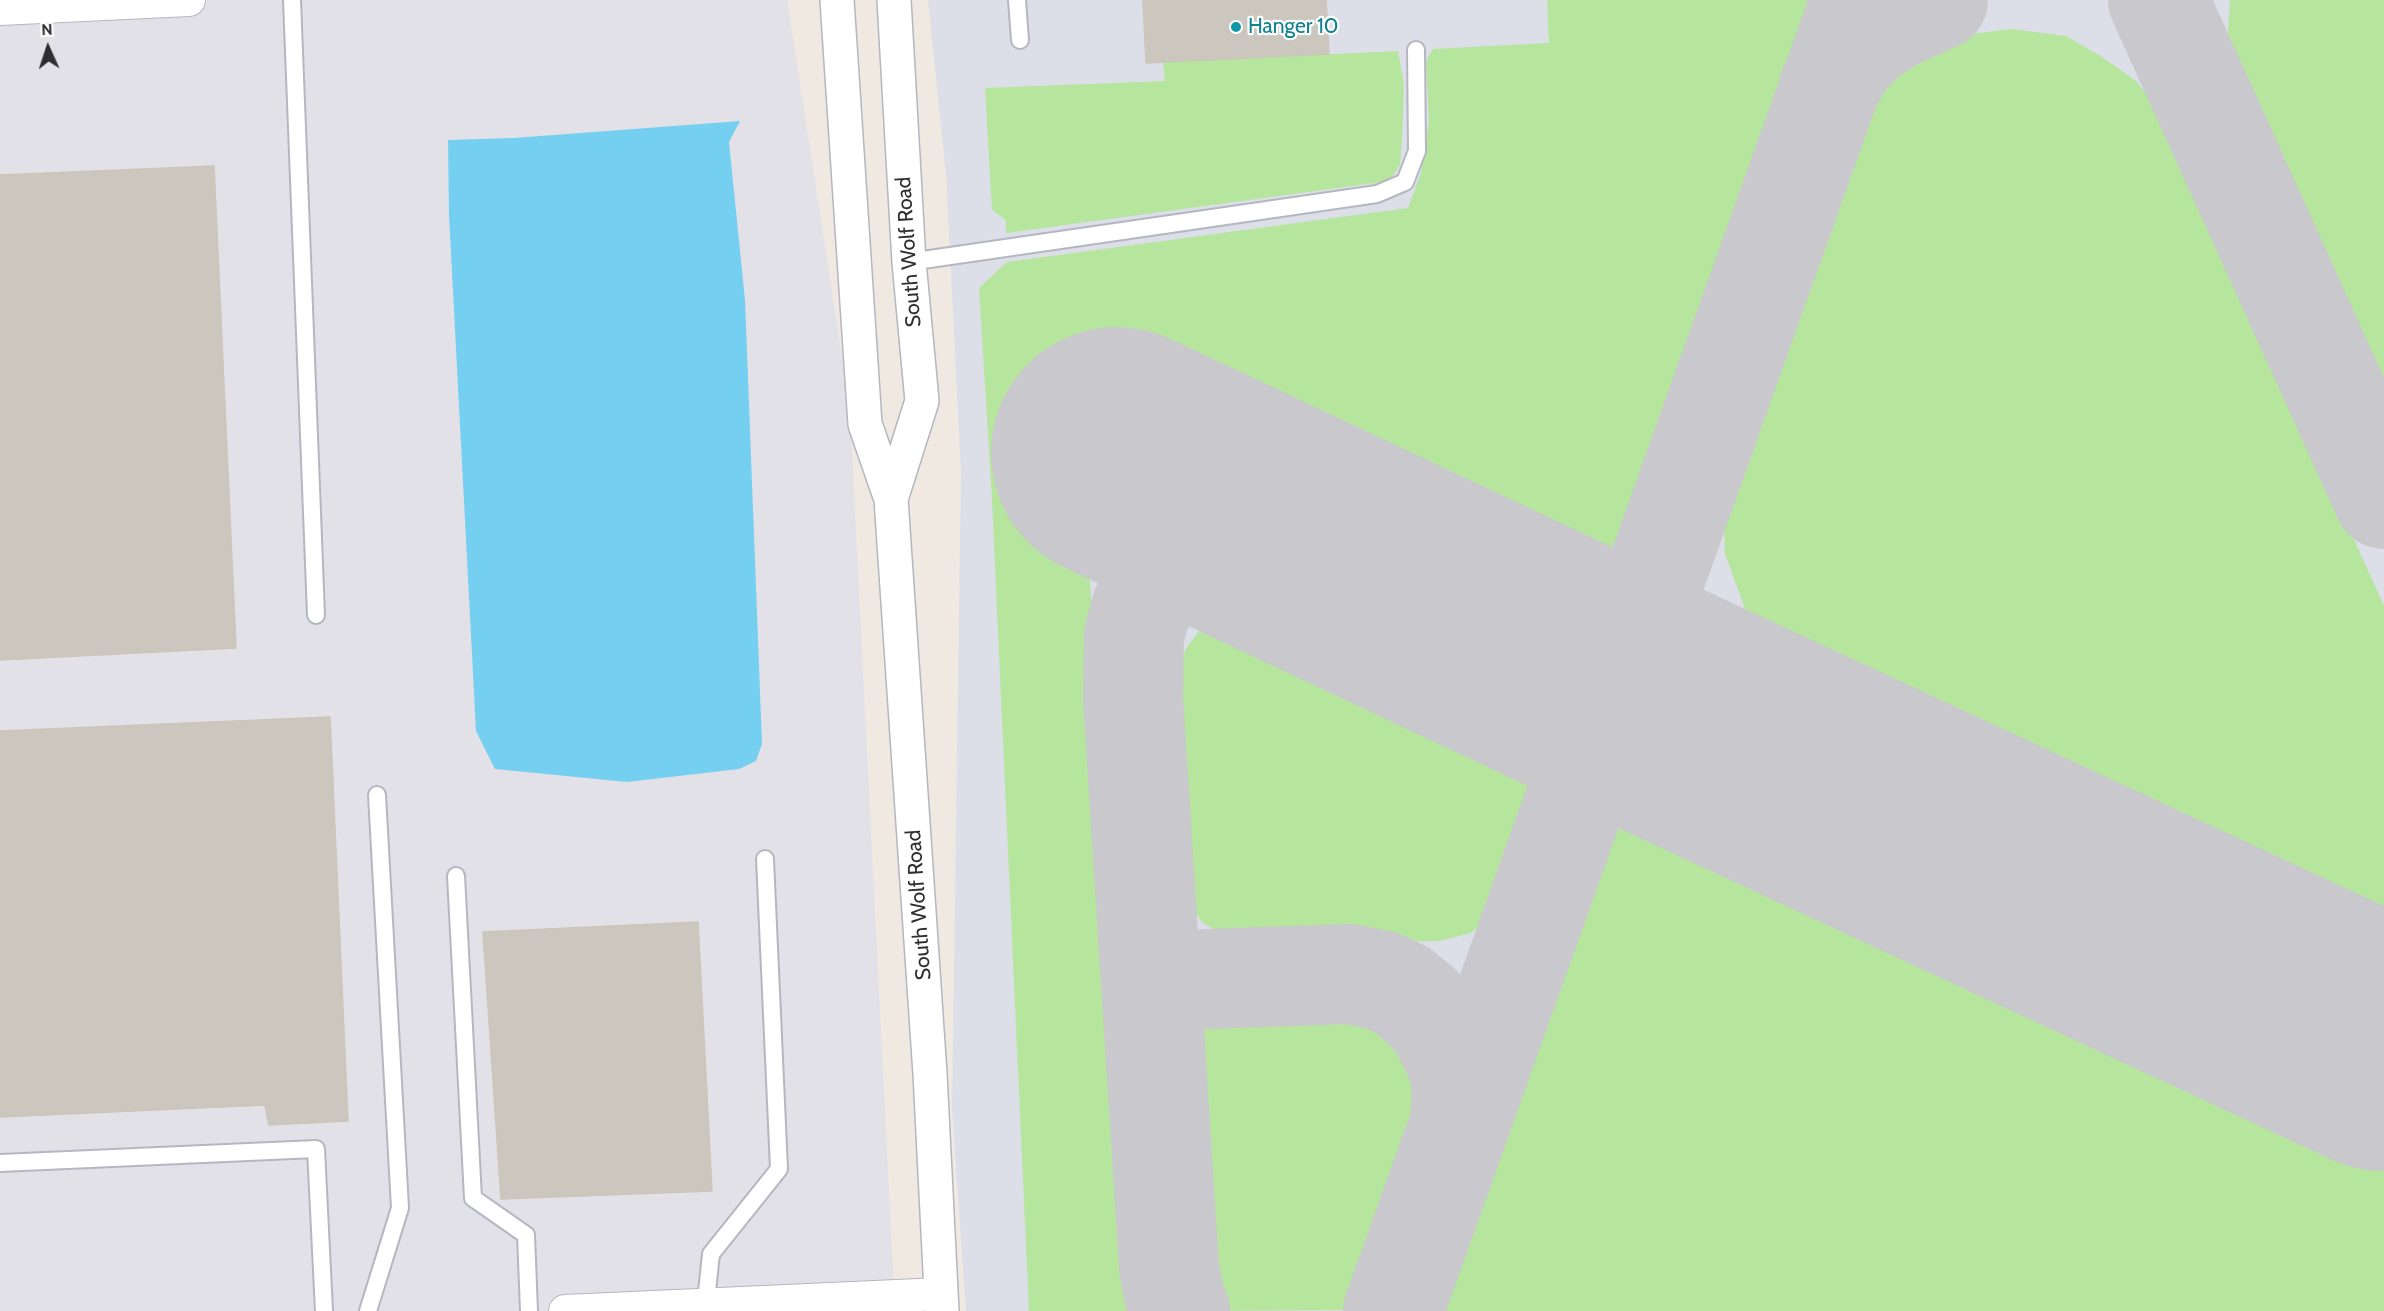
<!DOCTYPE html>
<html>
<head>
<meta charset="utf-8">
<style>
  body { margin:0 }
  #map { position:relative; width:2384px; height:1311px; overflow:hidden; background:#efe9e1; font-family:Cabin,sans-serif }
  canvas { display:block }
  .north { position:absolute; left:18px; top:18px; width:60px; height:60px; -webkit-text-stroke:4px #fff; paint-order:stroke; rotate:357deg; font-size:16px; font-weight:700; line-height:24px; text-align:center; color:#2e2e2e }
  .north::after { content:''; display:block; margin:auto; width:21px; height:27px; background:#2e2e2e; clip-path:polygon(50% 0,100% 100%,50% 72%,0 100%) }
</style>
</head>
<body>
<div id="map">
<canvas width="2384" height="1311"></canvas>
<div class="north">N</div>
</div>
<script>
const context = document.querySelector('canvas').getContext('2d');
context.lineJoin = 'round';
function fillPath(path, color) { context.fillStyle = color; context.fill(path, 'evenodd'); }
const shape = rows => new Path2D(rows.map(r => 'M' + r).join(''));
function strokePath(path, color, width, dash) { context.strokeStyle = color; context.lineWidth = width; context.lineCap = dash ? 'butt' : 'round'; context.setLineDash(dash || []); context.stroke(path); }
function write(font, color, halo, rows, align = 'center') {
  context.font = font + ' Cabin,sans-serif'; context.lineWidth = 4.5; context.setLineDash([]); context.textBaseline = 'middle'; context.strokeStyle = halo; context.fillStyle = color; for (const [text, x, y, turn = 0] of rows) {
    context.save(); context.translate(x, y); context.rotate((+turn || 0) * Math.PI / 180); context.textAlign = isNaN(turn) ? turn : align; if (halo) context.strokeText(text, 0, 0); context.fillText(text, 0, 0); context.restore();
  }
}
fillPath(shape([
  [0,0,787,0,850,409,895,1311,0,1311]
]), '#e3e1e8');
fillPath(shape([
  [928,0,2384,0,2384,1311,966,1311,952,1109,961,472,946,174]
]), '#dcdee8');
fillPath(shape([
  [1547,0,1826,0,1618,584,1599,596,1575,598,1139,398,1086,511,1130,1272,1139,1311,1029,1311,992,499,979,288,1007,262,1408,208,1421,173,1429,120,1426,61,1433,49,1549,43],
  [2230,0,2384,0,2384,397,2233,64,2228,31],
  [2011,29,2066,36,2102,57,2136,81,2161,112,2384,606,2384,977,1849,727,1785,671,1747,614,1725,554,1723,484,1733,438,1854,108,1897,65,1963,35],
  [1398,51,1404,85,1402,139,1400,165,1389,181,1006,233,1006,220,992,210,985,88,1165,81,1163,62],
  [1262,602,1290,609,1544,725,1550,770,1538,820,1507,901,1471,933,1439,941,1237,944,1202,922,1187,901,1177,692,1185,650,1205,623,1236,607],
  [1694,795,2384,1116,2384,1311,1422,1311,1592,842,1611,817,1647,798],
  [1344,1006,1390,1026,1420,1063,1431,1106,1427,1125,1354,1310,1217,1311,1203,1285,1194,1044,1203,1022,1222,1008]
]), '#b6e59e');
fillPath(shape([
  [740,121,729,142,745,300,762,744,756,761,739,769,627,782,495,769,476,731,449,215,448,140,514,138]
]), '#75cff0');
strokePath(shape([
  [2158,0,2384,499],
  [1829,87,1846,59,1866,38,1894,20,1938,0],
  [1581,782,1614,751,1659,735,1716,733,1676,678,1653,628,1651,586],
  [1206,979,1349,974,1380,980,1402,990,1420,1005,1437,1023,1449,1045,1458,1066,1462,1089,1460,1121],
  [1180,1311,1176,1305,1169,1267,1133,698,1134,635,1141,609,1157,584,1190,557,1227,543,1342,559],
  [1393,1311,1861,0]
]), '#c9c8cc', 100);
strokePath(shape([
  [1117,453,1571,667,2384,1045]
]), '#c9c8cc', 252);
const building = shape([
  [1143,0,1326,0,1329,54,1146,63,1143,0],
  [214,166,236,648,0,660,0,175,214,166],
  [330,717,348,1121,269,1125,265,1105,0,1117,0,731,330,717],
  [698,922,712,1191,501,1199,483,932,698,922]
]);
fillPath(building, '#cbc7bf');
strokePath(building, '#cbc5ba', 1.5);
const service = shape([
  [292,0,316,615],
  [1017,0,1020,40],
  [909,262,1377,194,1405,182,1417,151,1416,50],
  [456,876,473,1198,526,1235,529,1311],
  [0,1163,316,1149,324,1311],
  [705,1310,711,1254,779,1169,765,859],
  [368,1311,400,1208,377,795]
]);
const minor = shape([
  [0,9,189,0],
  [565,1311,941,1294]
]);
const secondary = shape([
  [837,0,865,424,891,499,930,1074,942,1311],
  [891,499,922,401,909,262,894,0]
]);
strokePath(service, '#b4b7c1', 20);
strokePath(minor, '#b4b7c1', 34);
strokePath(secondary, '#b4b7c1', 36);
strokePath(service, '#fff', 16);
strokePath(minor, '#fff', 32);
strokePath(secondary, '#fff', 33);
for (const [x, y, r, color] of [
  [1236,27,6,"#0f9aa8"]
]) { const dot = new Path2D(); dot.arc(x, y, r, 0, 2 * Math.PI); context.fillStyle = color; context.fill(dot); strokePath(dot, '#fff', 2); }
write('21px', '#0d838f', '#fff', [
  ["Hanger 10",1248,27]
], 'left');
write('21px', '#2e2e2e', '#fff', [
  ["South Wolf Road",909,252,-94],
  ["South Wolf Road",919,905,-94]
]);
</script>
</body>
</html>
